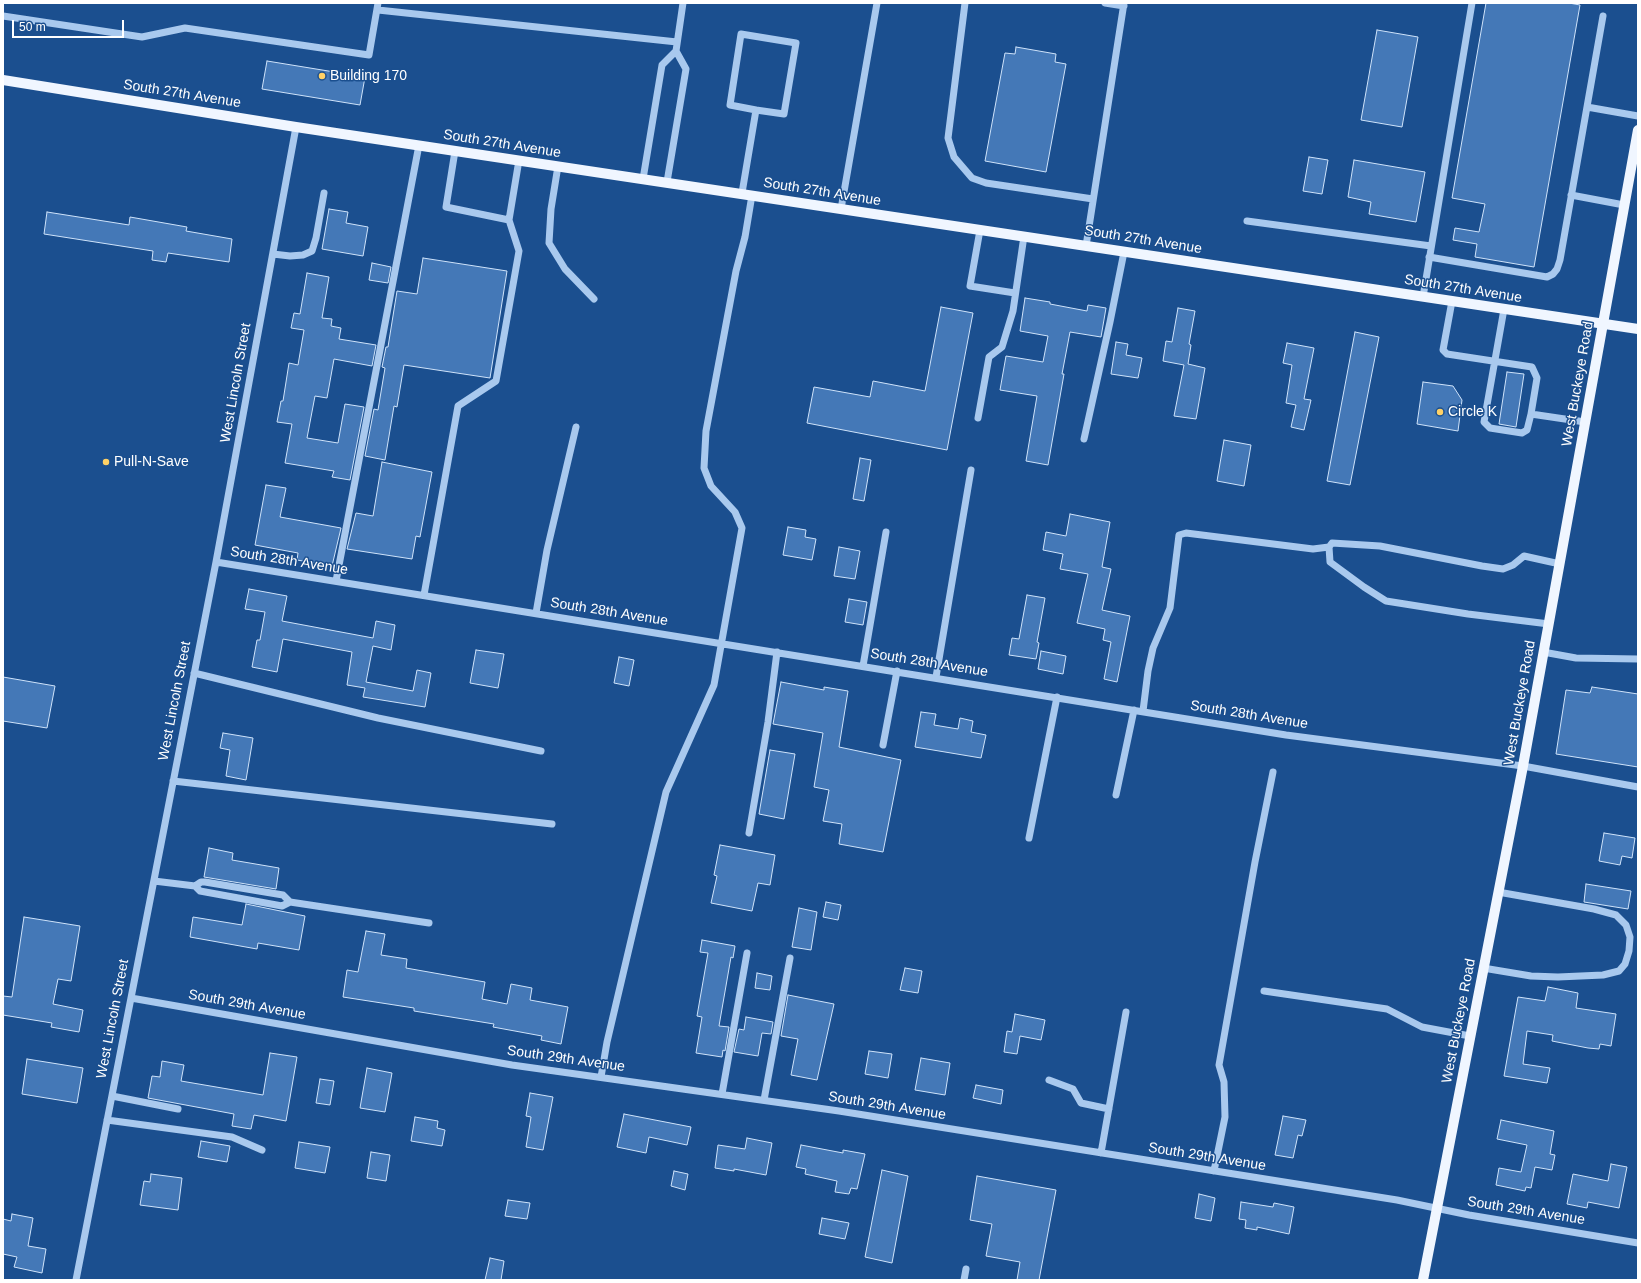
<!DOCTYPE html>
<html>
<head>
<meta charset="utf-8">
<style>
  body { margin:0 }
  #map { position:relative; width:1641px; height:1283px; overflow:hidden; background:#1b4f8f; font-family:Helvetica,sans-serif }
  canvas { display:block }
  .frame { position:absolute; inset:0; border:4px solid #fff; pointer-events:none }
  .scale { position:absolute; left:12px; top:20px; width:112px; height:18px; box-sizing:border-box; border:2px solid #fff; border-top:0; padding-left:5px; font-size:12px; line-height:14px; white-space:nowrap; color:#fff; -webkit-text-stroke:3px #1b4f8f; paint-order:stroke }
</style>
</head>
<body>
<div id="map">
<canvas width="1641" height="1283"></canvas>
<div class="frame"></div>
<div class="scale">50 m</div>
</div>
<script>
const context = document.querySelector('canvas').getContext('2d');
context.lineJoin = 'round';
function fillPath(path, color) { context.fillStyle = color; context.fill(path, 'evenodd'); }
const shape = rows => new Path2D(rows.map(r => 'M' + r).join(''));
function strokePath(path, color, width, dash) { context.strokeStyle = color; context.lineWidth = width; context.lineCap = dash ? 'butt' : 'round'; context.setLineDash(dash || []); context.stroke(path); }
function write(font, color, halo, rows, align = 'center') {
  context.font = font + ' Helvetica,sans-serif'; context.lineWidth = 3; context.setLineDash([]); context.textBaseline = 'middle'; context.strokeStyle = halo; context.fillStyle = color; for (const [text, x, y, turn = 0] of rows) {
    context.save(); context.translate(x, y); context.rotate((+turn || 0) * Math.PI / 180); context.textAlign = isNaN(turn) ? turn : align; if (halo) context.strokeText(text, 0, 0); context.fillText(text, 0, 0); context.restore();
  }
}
const building = shape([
  [1486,3,1569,3,1580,5,1534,267,1475,257,1477,244,1453,240,1455,228,1479,232,1485,204,1452,198,1486,3],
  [1377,30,1418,37,1402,127,1361,120,1377,30],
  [1016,47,1056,54,1055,62,1066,64,1046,172,985,161,1005,53,1015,54,1016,47],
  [267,61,365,77,360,105,262,89,267,61],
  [1309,157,1328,160,1322,194,1303,191,1309,157],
  [1354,160,1425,172,1416,222,1369,214,1371,202,1348,197,1354,160],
  [329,209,348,212,346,223,368,227,363,256,322,249,329,209],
  [47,212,129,225,130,217,187,227,186,231,232,239,229,262,168,253,166,262,152,260,153,251,44,234,47,212],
  [423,258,507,271,490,378,404,365,397,407,394,406,385,460,365,456,374,409,378,410,385,368,382,367,386,347,388,347,397,291,417,294,423,258],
  [372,263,391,267,388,283,369,280,372,263],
  [307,273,329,277,322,318,332,319,331,326,341,328,339,339,376,345,372,366,334,359,327,398,315,396,307,438,338,443,345,404,364,407,350,480,332,477,334,471,285,463,292,424,277,422,281,401,283,401,289,363,298,365,304,330,291,328,294,313,300,314,307,273],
  [1025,298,1050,302,1050,304,1087,311,1088,305,1106,308,1101,337,1070,332,1062,374,1064,374,1048,465,1026,461,1037,396,1000,390,1006,356,1043,362,1048,336,1020,331,1025,298],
  [941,307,973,313,947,450,807,423,814,387,870,397,873,381,925,391,941,307],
  [1178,308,1195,311,1189,344,1191,345,1188,364,1205,368,1196,419,1174,416,1184,365,1163,361,1166,341,1172,342,1178,308],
  [1355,332,1379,337,1350,485,1327,481,1355,332],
  [1116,342,1128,344,1126,355,1142,358,1138,378,1111,374,1116,342],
  [1287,343,1314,348,1304,399,1311,400,1304,430,1291,427,1296,405,1286,403,1292,365,1283,363,1287,343],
  [1507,372,1524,374,1516,427,1499,424,1507,372],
  [1423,382,1453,386,1462,400,1458,431,1417,424,1423,382],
  [1224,440,1251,445,1244,486,1217,481,1224,440],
  [860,458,871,460,864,501,853,499,860,458],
  [382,462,432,472,420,537,416,536,412,559,347,549,356,513,373,516,382,462],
  [266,485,286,488,280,517,341,528,332,566,297,560,298,553,255,545,266,485],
  [1070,514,1110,522,1102,567,1111,569,1102,610,1130,616,1117,682,1104,679,1111,642,1103,640,1105,629,1077,623,1088,574,1060,569,1063,554,1043,550,1046,532,1066,536,1070,514],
  [788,527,806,530,805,537,816,539,812,560,783,555,788,527],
  [839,547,860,551,855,579,834,576,839,547],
  [249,589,287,596,282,621,373,638,376,621,395,625,391,650,373,646,366,682,413,691,417,670,431,673,425,707,363,697,365,688,347,685,352,652,283,639,277,672,252,667,257,640,260,640,265,612,245,609,249,589],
  [1027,595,1045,598,1037,642,1039,643,1036,659,1009,655,1012,638,1019,639,1027,595],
  [849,599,867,602,863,625,845,622,849,599],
  [476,650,504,654,498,688,470,683,476,650],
  [1041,651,1066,656,1063,674,1038,669,1041,651],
  [619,657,634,660,629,686,614,683,619,657],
  [3,677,55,686,47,728,3,721,3,677],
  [781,682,824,690,824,687,848,691,839,747,901,760,883,852,839,844,842,824,823,821,829,790,814,787,823,733,773,724,781,682],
  [1592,687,1638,694,1638,767,1556,754,1566,690,1590,693,1592,687],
  [921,712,936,714,934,725,958,729,960,718,973,721,971,732,986,735,981,758,915,747,921,712],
  [223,733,253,738,246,780,226,776,230,750,220,748,223,733],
  [770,750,795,754,784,819,759,814,770,750],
  [1604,833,1635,838,1632,858,1622,856,1620,865,1599,861,1604,833],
  [720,845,775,855,770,885,758,883,752,911,711,903,717,876,714,875,720,845],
  [209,848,233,853,232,860,279,868,276,889,204,877,209,848],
  [1586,884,1631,891,1628,909,1584,902,1586,884],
  [826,902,841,905,838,920,823,917,826,902],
  [246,904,305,916,299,950,258,943,257,949,190,937,193,917,242,925,246,904],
  [799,908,817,912,811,950,792,947,799,908],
  [24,917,80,926,71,981,58,979,53,1004,83,1010,79,1032,51,1027,52,1023,3,1015,3,996,12,997,24,917],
  [366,931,385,934,381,955,407,959,406,968,485,982,482,999,507,1004,511,984,532,988,530,1000,568,1007,561,1044,541,1040,542,1036,493,1027,494,1024,414,1011,414,1008,343,997,347,970,358,972,366,931],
  [702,940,735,946,733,958,731,957,719,1026,729,1027,725,1051,723,1050,722,1057,696,1053,702,1017,697,1016,708,953,700,952,702,940],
  [905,968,922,971,918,993,900,990,905,968],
  [757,973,772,976,770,990,755,988,757,973],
  [1548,987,1578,993,1576,1008,1616,1014,1611,1046,1600,1044,1599,1049,1588,1048,1552,1041,1553,1035,1527,1031,1523,1064,1550,1068,1547,1083,1504,1076,1518,997,1545,1001,1548,987],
  [788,995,834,1004,817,1080,791,1075,798,1039,781,1036,788,995],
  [1015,1014,1045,1020,1041,1040,1020,1036,1017,1054,1004,1052,1007,1031,1012,1032,1015,1014],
  [746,1017,773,1022,771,1034,762,1033,758,1056,734,1052,739,1029,744,1030,746,1017],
  [869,1051,892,1054,888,1078,865,1074,869,1051],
  [270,1053,297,1057,286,1121,254,1115,251,1129,232,1126,234,1114,148,1098,152,1076,160,1077,162,1061,184,1065,181,1081,263,1095,270,1053],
  [921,1058,950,1063,945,1095,915,1090,921,1058],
  [27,1059,83,1068,77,1103,22,1094,27,1059],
  [367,1068,392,1073,385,1112,360,1108,367,1068],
  [320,1079,334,1081,330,1105,316,1103,320,1079],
  [976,1085,1003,1090,1001,1104,973,1098,976,1085],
  [530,1093,553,1097,543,1150,526,1147,531,1117,526,1116,530,1093],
  [624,1114,691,1127,687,1145,649,1137,646,1153,617,1147,624,1114],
  [1283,1116,1306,1120,1302,1136,1298,1135,1293,1158,1275,1155,1283,1116],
  [415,1117,438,1121,437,1128,445,1130,442,1146,411,1141,415,1117],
  [1501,1120,1554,1131,1550,1154,1555,1155,1552,1170,1535,1167,1531,1188,1526,1187,1525,1191,1496,1185,1499,1168,1521,1172,1527,1145,1497,1139,1501,1120],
  [747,1138,772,1143,766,1175,734,1169,734,1171,715,1168,718,1145,745,1149,747,1138],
  [201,1141,230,1146,227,1162,198,1157,201,1141],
  [299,1142,330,1147,325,1173,295,1168,299,1142],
  [801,1145,843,1153,843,1150,865,1154,857,1189,851,1188,849,1194,835,1192,837,1181,805,1174,806,1169,796,1167,801,1145],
  [371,1152,390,1155,386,1181,367,1178,371,1152],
  [1611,1164,1627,1167,1619,1208,1588,1202,1587,1208,1567,1204,1573,1174,1608,1181,1611,1164],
  [882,1170,908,1176,892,1263,865,1257,882,1170],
  [674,1171,688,1174,685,1190,671,1186,674,1171],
  [151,1174,182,1178,178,1210,140,1205,144,1181,150,1182,151,1174],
  [977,1176,1056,1190,1039,1280,1017,1280,1020,1262,986,1256,992,1224,970,1220,977,1176],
  [1199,1194,1215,1198,1211,1221,1195,1218,1199,1194],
  [508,1200,530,1203,527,1219,505,1216,508,1200],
  [1241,1202,1273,1207,1274,1203,1294,1207,1289,1234,1257,1227,1257,1230,1245,1228,1246,1220,1239,1219,1241,1202],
  [12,1214,33,1218,28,1246,46,1249,42,1273,14,1267,17,1257,3,1254,3,1219,11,1221,12,1214],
  [822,1218,849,1223,845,1239,819,1234,822,1218],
  [490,1258,504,1261,501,1280,485,1280,490,1258]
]);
fillPath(building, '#4478b7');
strokePath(building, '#cfe3fa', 1);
strokePath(shape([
  [965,3,948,138,954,157,972,178,986,183,1093,199],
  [1105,3,1124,6],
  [378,10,677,42],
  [3,16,142,37,185,28,369,55,378,3],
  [1587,107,1638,116],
  [558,166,551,209,549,243,565,269,594,299],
  [643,179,662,65,676,51,683,3],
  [667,182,686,69,676,51],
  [742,193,756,110,730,105,741,34,796,43,784,114,756,110],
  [1571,195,1624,205],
  [841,209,877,3],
  [509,220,519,160],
  [1247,221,1431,246],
  [980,230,970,286,1015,293],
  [1086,246,1124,3],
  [273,254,290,256,303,255,312,251,316,238,324,193],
  [1429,257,1547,277,1553,274,1557,269,1560,260,1603,16],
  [1423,297,1472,3],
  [1452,301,1443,350,1447,354,1532,367,1537,378,1531,414],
  [1504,309,1484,422,1490,428,1522,433,1527,430,1531,414,1585,422],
  [978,418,989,357,1002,347,1013,311,1024,236],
  [1084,439,1110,322,1124,252],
  [216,562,1286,735,1523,766,1638,787],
  [336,581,419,145],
  [424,595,458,406,496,381,519,251,509,220,446,207,455,151],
  [536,613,547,550,576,427],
  [1549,624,1468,614,1386,601,1364,587,1330,562,1329,547,1332,543,1380,546,1482,566,1503,569,1513,565,1524,556,1560,564],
  [1543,652,1576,658,1638,659],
  [863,666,886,532],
  [194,673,378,718,541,751],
  [936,677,971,470],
  [1143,711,1148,671,1153,648,1170,608,1179,535,1186,533,1313,549,1329,547],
  [883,745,897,671],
  [173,781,552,824],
  [1116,795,1134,710],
  [749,833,768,722,777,652],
  [1029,838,1057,697],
  [154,881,195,886,201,882,205,882,283,895,290,902,282,906,200,891,195,886],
  [290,902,429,923],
  [1483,968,1531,976,1558,977,1603,975,1619,971,1625,964,1629,951,1630,937,1626,925,1616,915,1594,909,1498,892],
  [1264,991,1387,1009,1422,1027,1470,1036],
  [131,998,512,1065,839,1111,1397,1200,1469,1215,1638,1243],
  [601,1077,607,1042,666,792,714,685,742,528,735,512,711,486,704,468,706,431,736,271,745,237,752,195],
  [1049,1080,1073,1089,1081,1103,1109,1109],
  [722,1094,747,953],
  [112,1096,178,1109],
  [764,1100,790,958],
  [107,1120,232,1137,262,1150],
  [1101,1153,1126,1012],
  [1214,1171,1225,1117,1224,1082,1219,1065,1255,862,1273,772],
  [76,1280,216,562,296,127],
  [964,1280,966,1269]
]), '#a9c9ee', 7);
strokePath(shape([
  [3,80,296,127,1638,329],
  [1423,1280,1523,766,1638,130]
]), '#f0f6ff', 10);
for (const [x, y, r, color] of [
  [322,76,4,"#ffd166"],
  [1440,412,4,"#ffd166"],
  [106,462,4,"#ffd166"]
]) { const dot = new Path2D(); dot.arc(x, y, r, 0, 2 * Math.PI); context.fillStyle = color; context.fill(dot); strokePath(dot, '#1b4f8f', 1.5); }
write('14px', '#fff', '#1b4f8f', [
  ["Building 170",330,76],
  ["Circle K",1448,412],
  ["Pull-N-Save",114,462]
], 'left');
write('14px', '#fff', '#1b4f8f', [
  ["South 27th Avenue",182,94,9],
  ["South 27th Avenue",502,144,9],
  ["South 27th Avenue",822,192,9],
  ["South 27th Avenue",1143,240,9],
  ["South 27th Avenue",1463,289,9],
  ["West Lincoln Street",236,383,-80],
  ["West Buckeye Road",1578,384,-80],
  ["South 28th Avenue",289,561,9],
  ["South 28th Avenue",609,612,9],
  ["South 28th Avenue",929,663,9],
  ["West Lincoln Street",175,701,-79],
  ["West Buckeye Road",1520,703,-80],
  ["South 28th Avenue",1249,715,9],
  ["South 29th Avenue",247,1005,10],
  ["West Lincoln Street",113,1019,-79],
  ["West Buckeye Road",1459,1021,-79],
  ["South 29th Avenue",566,1059,8],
  ["South 29th Avenue",887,1106,9],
  ["South 29th Avenue",1207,1157,9],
  ["South 29th Avenue",1526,1211,9]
]);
</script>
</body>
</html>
